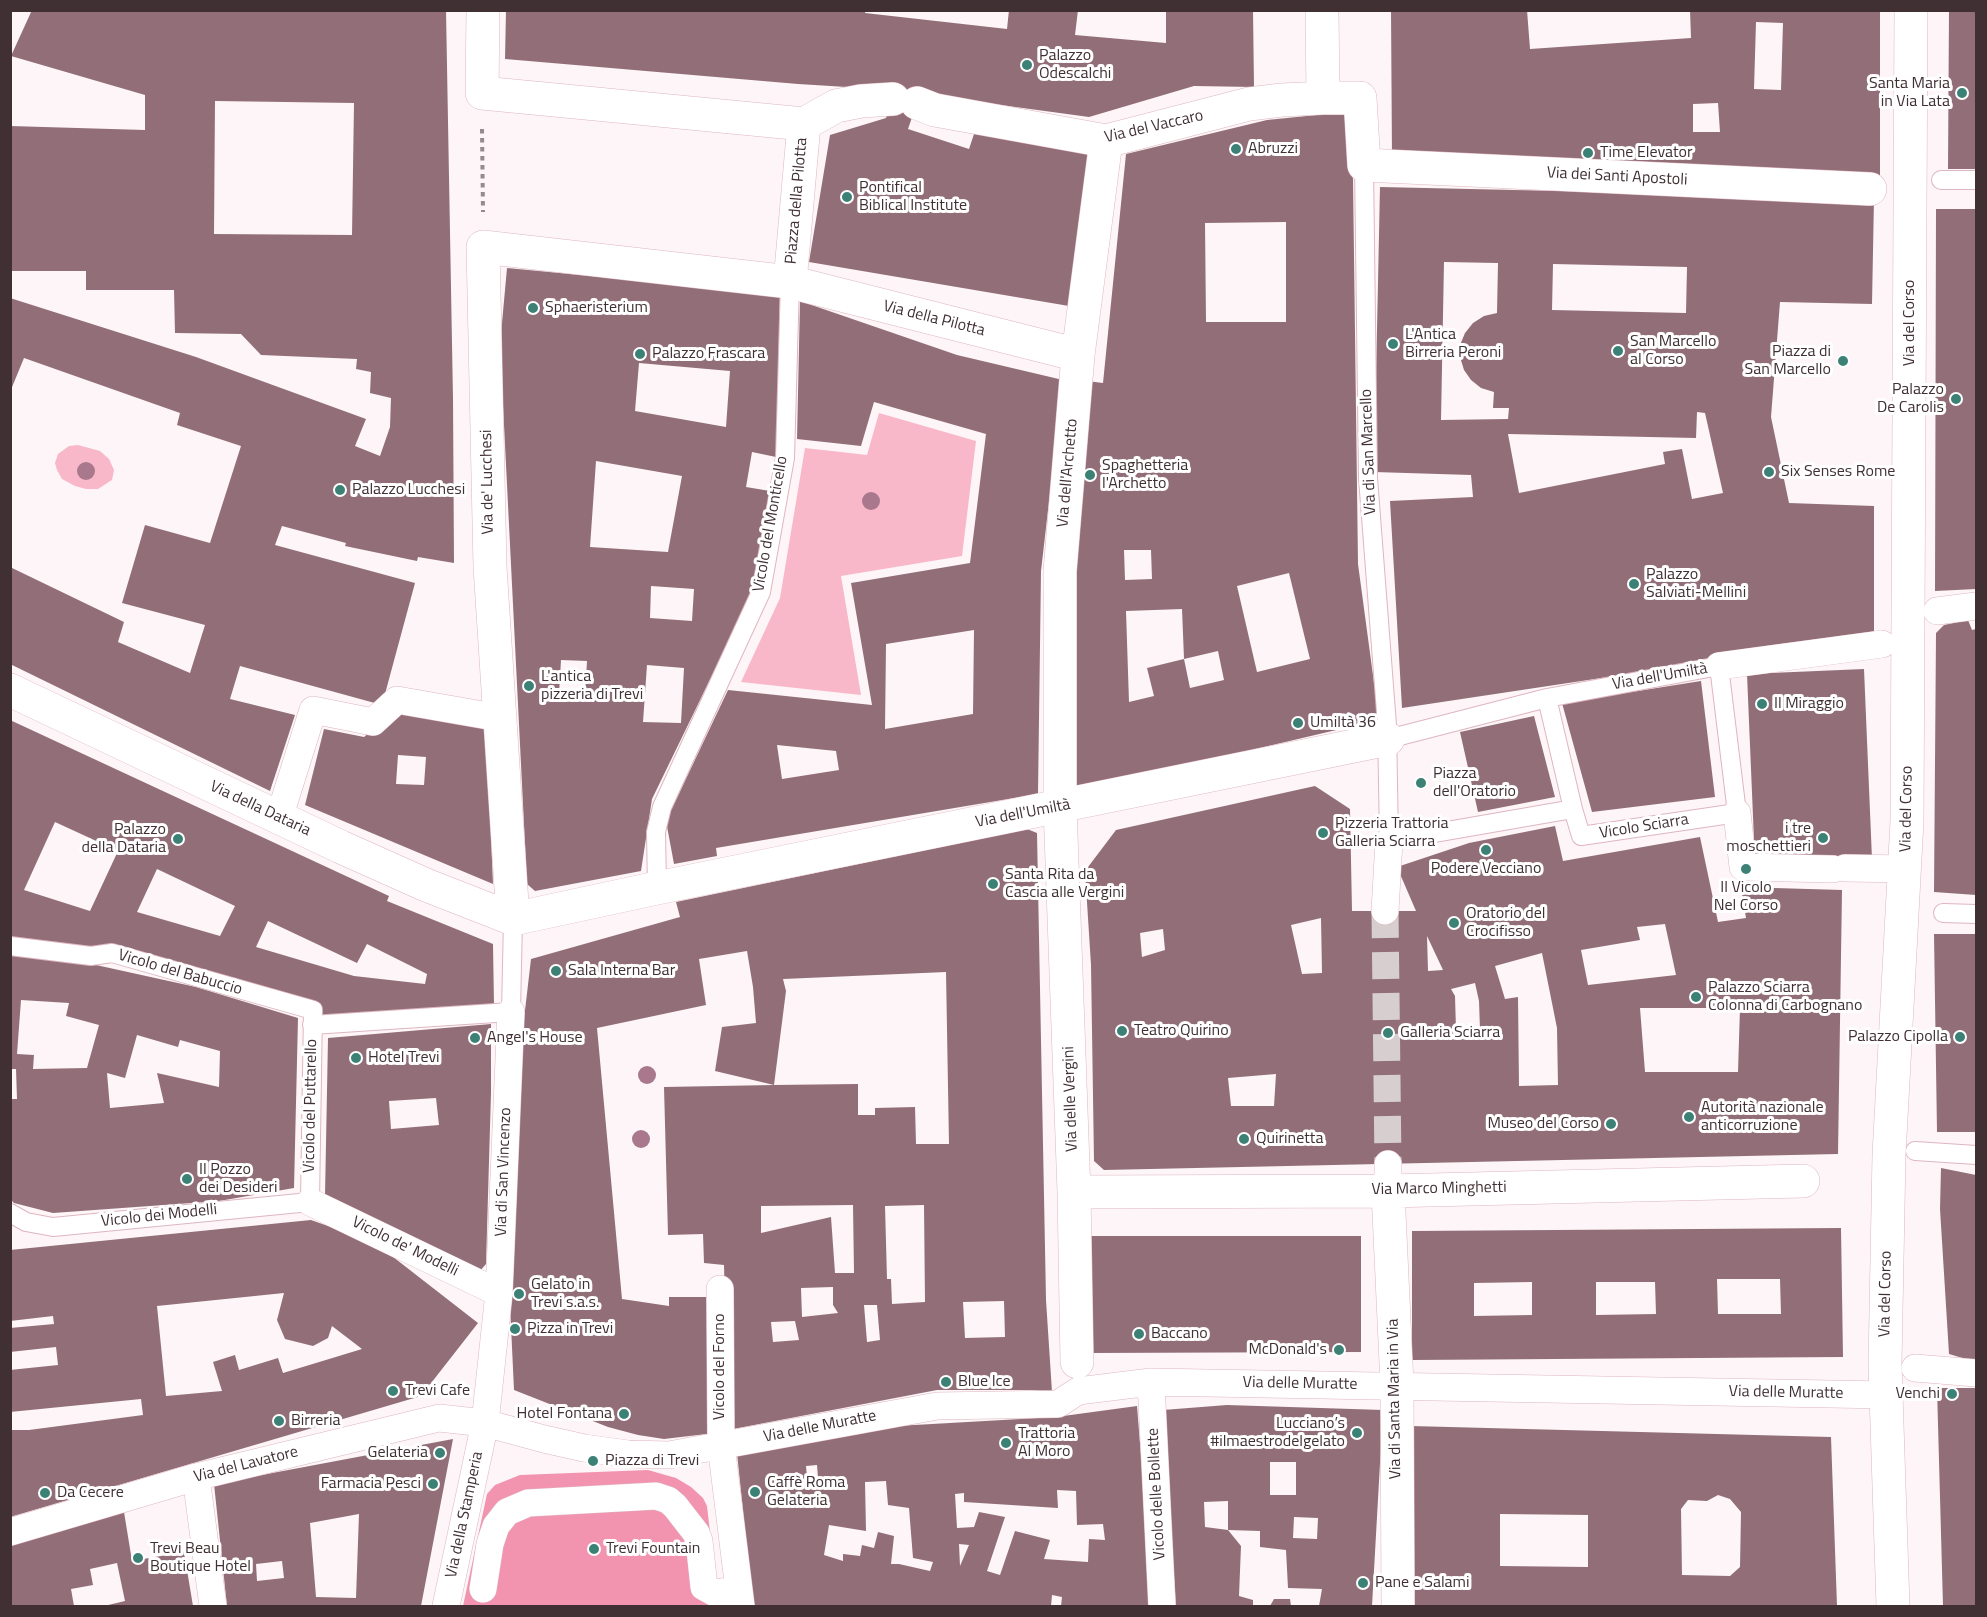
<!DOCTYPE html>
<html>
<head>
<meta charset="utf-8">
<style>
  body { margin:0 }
  #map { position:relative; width:1987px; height:1617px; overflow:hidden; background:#fdf5f7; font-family:"Titillium Web",sans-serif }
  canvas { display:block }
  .frame { position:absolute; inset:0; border:12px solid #403034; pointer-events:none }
</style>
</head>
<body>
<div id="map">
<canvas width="1987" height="1617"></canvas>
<div class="frame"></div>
</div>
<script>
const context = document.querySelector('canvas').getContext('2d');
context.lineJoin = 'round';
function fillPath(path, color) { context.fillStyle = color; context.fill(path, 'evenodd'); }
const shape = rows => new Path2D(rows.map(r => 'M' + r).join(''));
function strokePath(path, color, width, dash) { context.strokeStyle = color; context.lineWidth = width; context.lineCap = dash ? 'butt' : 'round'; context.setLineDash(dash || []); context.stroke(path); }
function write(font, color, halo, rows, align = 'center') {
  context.font = font + ' "Titillium Web",sans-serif'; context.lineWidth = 6; context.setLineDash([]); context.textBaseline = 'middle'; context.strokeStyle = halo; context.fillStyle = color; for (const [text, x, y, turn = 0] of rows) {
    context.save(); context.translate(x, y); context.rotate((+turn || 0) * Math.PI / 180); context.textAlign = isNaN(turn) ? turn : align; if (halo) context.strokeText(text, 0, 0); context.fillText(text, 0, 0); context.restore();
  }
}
fillPath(shape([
  [879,413,976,441,962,556,841,576,861,695,741,682,780,598,805,448,867,455],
  [78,445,100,451,109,459,114,470,112,480,98,489,86,489,75,486,62,479,57,470,55,463,58,454,69,446]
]), '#f8b8c9');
fillPath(shape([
  [648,1470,676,1478,691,1487,703,1498,707,1506,716,1585,725,1606,463,1606,487,1494,495,1485,520,1475]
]), '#f293af');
fillPath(shape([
  [32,10,446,10,453,399,454,563,418,557,417,561,345,546,346,543,282,526,275,545,415,583,382,705,240,666,230,699,295,715,270,791,10,664,10,567,124,622,118,642,190,673,205,625,122,603,145,525,210,543,241,446,177,425,180,413,24,358,10,392,10,298,196,357,366,419,355,446,380,456,390,427,391,398,370,393,371,372,356,369,357,359,261,355,241,334,175,333,174,290,86,290,86,271,10,271,10,126,145,130,145,95,11,56],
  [215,101,354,103,352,235,214,234],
  [506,10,866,10,865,13,1007,29,1009,10,1078,10,1075,35,1166,43,1166,10,1253,10,1254,87,1194,86,1089,117,920,94,908,129,969,149,978,122,1091,151,1069,306,809,262,830,135,886,118,896,90,798,84,505,59],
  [1391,10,1527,10,1530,49,1691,38,1690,10,1880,10,1880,179,1392,158],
  [1756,22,1783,23,1781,90,1754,89],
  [1718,103,1720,132,1693,132,1693,104],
  [1949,10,1976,10,1976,169,1948,169],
  [1347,112,1353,179,1358,564,1379,720,1068,793,1073,514,1087,381,1103,383,1126,154,1267,120],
  [1286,222,1286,322,1206,322,1205,223],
  [1124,550,1151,550,1152,579,1125,580],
  [1289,573,1310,659,1257,672,1237,586],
  [1182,609,1184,659,1147,668,1154,696,1129,702,1126,611],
  [1218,651,1224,680,1190,688,1184,659],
  [1380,187,1874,198,1872,304,1780,302,1771,417,1789,503,1874,506,1874,637,1402,708,1390,501,1473,497,1471,475,1374,472],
  [1444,262,1498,263,1497,313,1484,316,1473,323,1465,333,1460,345,1460,357,1464,370,1471,380,1481,388,1494,392,1493,408,1509,408,1508,419,1441,420],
  [1553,264,1687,267,1686,313,1552,310],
  [1697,412,1705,413,1723,493,1692,499,1682,449,1663,452,1665,464,1519,493,1508,434,1696,438],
  [1936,209,1976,209,1976,589,1935,591],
  [507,268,780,294,776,457,752,452,746,487,770,491,753,591,652,799,641,871,535,891,527,884,500,345],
  [639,363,730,371,726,427,635,411],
  [596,461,682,476,668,552,590,547],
  [651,586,694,589,692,621,650,618],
  [561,660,587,661,585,696,559,694],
  [647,665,684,668,681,723,643,722],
  [800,301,957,355,1063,380,1041,571,1038,794,716,848,717,856,674,864,666,821,728,690,872,705,851,583,970,563,986,434,874,402,861,446,797,439],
  [974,630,973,714,885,729,886,644],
  [777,745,836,751,839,770,782,779],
  [1968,620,1972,630,1976,629,1976,895,1934,892,1936,633,1944,625],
  [1864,669,1872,859,1755,864,1747,674],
  [1701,681,1715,797,1592,812,1562,703],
  [401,706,486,721,493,884,305,805,324,729,364,737],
  [398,755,426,757,424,785,396,784],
  [1534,716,1555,797,1478,812,1460,732],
  [10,720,389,896,387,901,493,944,494,1005,321,1016,321,1004,113,944,91,947,10,937],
  [55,822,118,851,90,911,24,890],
  [157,869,235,906,220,936,137,912],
  [268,921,357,963,367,944,427,974,425,984,354,976,256,947],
  [1315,786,1350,809,1352,911,1416,911,1397,867,1469,843,1555,826,1563,861,1700,837,1718,922,1746,918,1741,887,1842,890,1838,1154,1104,1170,1094,1161,1091,965,1085,871,1116,830],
  [1321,918,1322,973,1302,974,1291,925],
  [1665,924,1676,975,1588,985,1581,950,1640,940,1637,927],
  [1163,929,1165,950,1142,957,1140,933],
  [1427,936,1443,970,1428,971],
  [1542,953,1557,1028,1558,1085,1519,1086,1518,997,1505,999,1495,966],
  [1475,983,1479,1001,1480,1030,1456,1030,1455,996,1451,989],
  [1640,1008,1740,1008,1738,1072,1645,1072],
  [1276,1074,1274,1106,1231,1106,1228,1078],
  [1027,829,1037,833,1046,1300,1052,1392,1033,1390,937,1390,728,1430,724,1265,704,1263,703,1234,668,1235,664,1087,774,1085,715,1071,722,1027,756,1023,753,987,747,951,699,959,706,1005,597,1028,622,1299,669,1306,669,1297,716,1297,715,1433,664,1439,638,1435,608,1427,514,1390,508,1262,514,1105,531,959,680,917,676,902],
  [946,972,949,1144,916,1144,915,1107,875,1108,875,1115,858,1115,858,1084,774,1085,786,991,783,979],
  [853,1205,854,1273,835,1273,831,1217,761,1233,761,1206],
  [924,1205,925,1302,892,1304,891,1279,887,1279,885,1206],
  [833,1287,833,1305,838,1313,802,1317,801,1288],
  [1004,1301,1005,1337,965,1338,963,1302],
  [864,1305,877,1305,880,1340,867,1342],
  [795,1321,799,1340,773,1342,771,1322],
  [1934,934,1976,934,1976,1132,1937,1132],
  [10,955,96,965,196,987,298,1018,294,1188,219,1201,53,1213,14,1203,10,1199,10,1099,17,1099,16,1069,10,1069],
  [21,1000,69,1003,66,1016,99,1025,87,1068,33,1069,34,1055,17,1054],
  [137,1035,178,1047,180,1040,220,1051,219,1087,157,1073,164,1103,110,1108,107,1073,125,1078],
  [491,1024,491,1093,486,1264,479,1272,325,1196,328,1038],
  [436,1098,439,1125,391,1129,389,1101],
  [1941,1168,1976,1175,1976,1362,1949,1354,1940,1209],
  [311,1220,345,1232,388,1253,478,1323,421,1396,10,1517,10,1430,29,1430,143,1415,141,1399,10,1412,10,1370,58,1365,56,1347,10,1352,10,1328,54,1324,53,1316,10,1321,10,1250],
  [284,1293,277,1320,285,1339,313,1346,328,1338,332,1326,362,1349,283,1373,278,1358,239,1370,235,1355,213,1362,222,1391,166,1396,157,1306],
  [1841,1228,1843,1357,1412,1360,1412,1231],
  [1717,1279,1780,1279,1781,1314,1718,1314],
  [1532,1282,1532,1315,1474,1316,1474,1283],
  [1596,1282,1655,1282,1656,1314,1596,1315],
  [1088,1236,1361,1236,1361,1352,1089,1353],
  [1937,1388,1976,1388,1976,1606,1943,1606],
  [1227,1405,1383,1410,1372,1606,1319,1606,1322,1589,1288,1588,1286,1550,1260,1547,1260,1531,1228,1530,1228,1501,1204,1502,1205,1527,1228,1530,1241,1546,1239,1596,1253,1600,1253,1606,1176,1606,1163,1410],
  [1270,1462,1296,1462,1296,1495,1270,1495],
  [1294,1517,1318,1518,1317,1539,1293,1538],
  [1137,1406,1153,1606,1061,1606,1062,1597,1052,1595,1051,1606,753,1606,737,1453,879,1427,1056,1417],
  [817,1465,818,1478,807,1477,806,1466],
  [886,1481,888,1505,909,1508,913,1558,933,1562,930,1571,899,1564,891,1564,894,1536,878,1532,874,1548,862,1545,860,1556,843,1554,843,1561,824,1555,829,1525,866,1531,865,1482],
  [1057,1490,1076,1491,1077,1525,1103,1524,1105,1540,1089,1539,1088,1562,1044,1559,1050,1540,1015,1531,1000,1575,987,1571,1005,1517,979,1512,974,1527,957,1528,955,1494,964,1493,964,1502,1058,1508],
  [959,1544,969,1545,960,1566],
  [1411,1426,1831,1437,1837,1606,1413,1606],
  [1718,1495,1730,1499,1741,1512,1740,1567,1730,1576,1682,1575,1681,1509,1688,1500,1707,1501],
  [1500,1514,1588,1515,1588,1567,1500,1566],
  [453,1439,421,1606,227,1606,214,1484],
  [359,1514,356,1598,316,1597,310,1523],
  [282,1561,284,1578,257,1581,256,1564],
  [124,1512,132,1561,184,1552,193,1606,104,1606,125,1601,117,1563,90,1569,93,1585,71,1589,74,1606,10,1606,10,1543],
  [1274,1599,1290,1599,1291,1606,1270,1606]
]), '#926f78');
strokePath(shape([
  [1385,911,1388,1164]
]), '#d7ced0', 27, [27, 14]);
const service = shape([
  [1364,165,1368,478,1387,725,1389,841,1573,809,1581,836,1737,813,1719,666,1547,698,1388,739],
  [1941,180,1976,180],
  [1547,698,1573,809],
  [657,888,656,832,662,807,761,592,785,458,790,282],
  [1943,913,1976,914],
  [10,946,91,956,112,953,313,1010,310,1202,53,1227,26,1222,10,1213],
  [312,1025,511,1012,513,919],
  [1915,1151,1976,1155]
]);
const pedestrian = shape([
  [1937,611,1976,606],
  [1719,666,1882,644],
  [1737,813,1743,867,1833,869],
  [279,818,313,710,373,722,397,700,500,718],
  [1845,868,1906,869],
  [1385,911,1389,841],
  [1388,1164,1388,1191],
  [310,1202,499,1293],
  [720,1289,721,1445,741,1606],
  [1915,1368,1976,1373],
  [1151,1382,1162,1606],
  [196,1477,213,1606],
  [10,1532,196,1477,439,1418,485,1423,544,1439,584,1448,628,1454,669,1455,937,1406,1058,1404,1078,1391,1151,1382,1887,1395],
  [483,1589,490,1544,496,1526,507,1512,528,1503,656,1496,668,1500,675,1506,696,1533,699,1541,704,1587,715,1593,738,1590],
  [446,1606,485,1423,499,1293,511,1012]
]);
const minor = shape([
  [483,10,482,93,804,124,790,282,483,247,490,567,513,919],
  [1322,10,1323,98,1360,98,1364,165,1870,189],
  [917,103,935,110,1106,141,1249,104,1282,100,1323,98],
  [804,124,836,106,861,101,893,99],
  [790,282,1078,355],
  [10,690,341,847,426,885,513,919],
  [513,919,657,888,1388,739],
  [1388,1191,1397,1385,1398,1606],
  [1074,1192,1388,1191,1803,1181],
  [1077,1362,1074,1192,1060,807,1060,571,1078,355,1106,141],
  [1893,1606,1885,1364,1889,1155,1907,821,1911,10]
]);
strokePath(service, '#deb6c1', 20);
strokePath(pedestrian, '#deb6c1', 28);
strokePath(minor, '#deb6c1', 34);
strokePath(shape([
  [482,129,483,212]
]), '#968a8d', 4, [4.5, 4.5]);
strokePath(service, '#fff', 18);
strokePath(pedestrian, '#fff', 27);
strokePath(minor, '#fff', 33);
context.fillStyle = '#a9788c';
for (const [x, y] of [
  [86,471],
  [871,501],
  [647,1075],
  [641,1139]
]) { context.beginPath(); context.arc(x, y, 9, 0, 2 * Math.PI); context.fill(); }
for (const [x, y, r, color] of [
  [1027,65,6,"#3c8175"],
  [1962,93,6,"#3c8175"],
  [1236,149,6,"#3c8175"],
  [1588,153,6,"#3c8175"],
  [847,197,6,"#3c8175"],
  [533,308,6,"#3c8175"],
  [1393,344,6,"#3c8175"],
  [1618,351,6,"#3c8175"],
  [640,354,6,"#3c8175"],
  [1843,361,6,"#3c8175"],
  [1956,399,6,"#3c8175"],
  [1769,472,6,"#3c8175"],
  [1090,475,6,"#3c8175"],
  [340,490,6,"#3c8175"],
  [1634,584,6,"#3c8175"],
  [529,686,6,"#3c8175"],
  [1762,704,6,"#3c8175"],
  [1298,723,6,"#3c8175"],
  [1421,783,6,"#3c8175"],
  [1323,833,6,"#3c8175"],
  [1823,838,6,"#3c8175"],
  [178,839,6,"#3c8175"],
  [1486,850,6,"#3c8175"],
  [1746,869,6,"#3c8175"],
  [993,884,6,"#3c8175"],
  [1454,923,6,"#3c8175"],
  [556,971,6,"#3c8175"],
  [1696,997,6,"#3c8175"],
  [1122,1031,6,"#3c8175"],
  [1388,1033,6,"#3c8175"],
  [1960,1037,6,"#3c8175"],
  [475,1038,6,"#3c8175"],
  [356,1058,6,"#3c8175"],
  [1689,1117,6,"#3c8175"],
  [1611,1124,6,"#3c8175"],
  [1244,1139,6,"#3c8175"],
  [187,1179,6,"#3c8175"],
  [519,1294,6,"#3c8175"],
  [515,1329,6,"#3c8175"],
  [1139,1334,6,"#3c8175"],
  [1339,1350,6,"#3c8175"],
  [946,1382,6,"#3c8175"],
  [393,1391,6,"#3c8175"],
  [1952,1394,6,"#3c8175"],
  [624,1414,6,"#3c8175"],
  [279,1421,6,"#3c8175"],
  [1357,1433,6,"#3c8175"],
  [1006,1443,6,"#3c8175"],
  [440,1453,6,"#3c8175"],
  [593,1461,6,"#3c8175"],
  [433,1484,6,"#3c8175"],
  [755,1492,6,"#3c8175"],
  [45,1493,6,"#3c8175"],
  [594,1549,6,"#3c8175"],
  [138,1558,6,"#3c8175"],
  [1363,1583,6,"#3c8175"]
]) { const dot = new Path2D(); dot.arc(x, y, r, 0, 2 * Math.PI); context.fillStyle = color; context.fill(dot); strokePath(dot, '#fff', 2); }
write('16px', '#403034', '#fff', [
  ["Palazzo",1039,56],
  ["Odescalchi",1039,74],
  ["Santa Maria",1950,84,"right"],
  ["in Via Lata",1950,102,"right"],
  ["Abruzzi",1248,149],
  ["Time Elevator",1600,153],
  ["Pontifical",859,188],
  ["Biblical Institute",859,206],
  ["Sphaeristerium",545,308],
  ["L'Antica",1405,335],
  ["Birreria Peroni",1405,353],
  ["San Marcello",1630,342],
  ["al Corso",1630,360],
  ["Piazza di",1831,352,"right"],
  ["San Marcello",1831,370,"right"],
  ["Palazzo Frascara",652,354],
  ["Palazzo",1944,390,"right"],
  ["De Carolis",1944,408,"right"],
  ["Spaghetteria",1102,466],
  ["l'Archetto",1102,484],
  ["Six Senses Rome",1781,472],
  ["Palazzo Lucchesi",352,490],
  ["Palazzo",1646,575],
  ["Salviati-Mellini",1646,593],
  ["L'antica",541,677],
  ["pizzeria di Trevi",541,695],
  ["Il Miraggio",1774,704],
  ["Umiltà 36",1310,723],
  ["Piazza",1433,774],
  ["dell'Oratorio",1433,792],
  ["Pizzeria Trattoria",1335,824],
  ["Galleria Sciarra",1335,842],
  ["i tre",1811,829,"right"],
  ["moschettieri",1811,847,"right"],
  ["Palazzo",166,830,"right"],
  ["della Dataria",166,848,"right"],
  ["Podere Vecciano",1486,869,"center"],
  ["Santa Rita da",1005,875],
  ["Cascia alle Vergini",1005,893],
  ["Il Vicolo",1746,888,"center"],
  ["Nel Corso",1746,906,"center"],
  ["Oratorio del",1466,914],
  ["Crocifisso",1466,932],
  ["Sala Interna Bar",568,971],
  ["Palazzo Sciarra",1708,988],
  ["Colonna di Carbognano",1708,1006],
  ["Teatro Quirino",1134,1031],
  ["Galleria Sciarra",1400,1033],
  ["Palazzo Cipolla",1948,1037,"right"],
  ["Angel's House",487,1038],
  ["Hotel Trevi",368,1058],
  ["Autorità nazionale",1701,1108],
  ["anticorruzione",1701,1126],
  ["Museo del Corso",1599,1124,"right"],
  ["Quirinetta",1256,1139],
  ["Il Pozzo",199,1170],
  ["dei Desideri",199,1188],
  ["Gelato in",531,1285],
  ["Trevi s.a.s.",531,1303],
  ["Pizza in Trevi",527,1329],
  ["Baccano",1151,1334],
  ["McDonald's",1327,1350,"right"],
  ["Blue Ice",958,1382],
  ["Trevi Cafe",405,1391],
  ["Venchi",1940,1394,"right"],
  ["Hotel Fontana",612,1414,"right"],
  ["Birreria",291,1421],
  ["Lucciano’s",1345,1424,"right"],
  ["#ilmaestrodelgelato",1345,1442,"right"],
  ["Trattoria",1018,1434],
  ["Al Moro",1018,1452],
  ["Gelateria",428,1453,"right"],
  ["Piazza di Trevi",605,1461],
  ["Caffè Roma",767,1483],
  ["Gelateria",767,1501],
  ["Farmacia Pesci",421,1484,"right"],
  ["Da Cecere",57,1493],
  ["Trevi Beau",150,1549],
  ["Boutique Hotel",150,1567],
  ["Trevi Fountain",606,1549],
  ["Pane e Salami",1375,1583]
], 'left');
write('16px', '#403034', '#fff', [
  ["Via del Vaccaro",1154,127,-13],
  ["Via dei Santi Apostoli",1617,177,3],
  ["Piazza della Pilotta",797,201,-85],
  ["Via della Pilotta",934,319,14],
  ["Via del Corso",1910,323,-90],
  ["Via di San Marcello",1369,452,-92],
  ["Via dell'Archetto",1068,473,-85],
  ["Via de' Lucchesi",488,482,-91],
  ["Vicolo del Monticello",771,524,-80],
  ["Via dell'Umiltà",1660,677,-10],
  ["Via della Dataria",260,809,25],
  ["Via del Corso",1907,809,-89],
  ["Via dell'Umiltà",1023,814,-11],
  ["Vicolo Sciarra",1644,827,-9],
  ["Vicolo del Babuccio",180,973,16],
  ["Via delle Vergini",1071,1099,-92],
  ["Vicolo del Puttarello",311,1106,-89],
  ["Via di San Vincenzo",504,1172,-88],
  ["Via Marco Minghetti",1439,1189,-1],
  ["Vicolo dei Modelli",159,1216,-6],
  ["Vicolo de' Modelli",405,1247,26],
  ["Via del Corso",1886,1294,-89],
  ["Vicolo del Forno",720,1367,-90],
  ["Via delle Muratte",1300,1384,1],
  ["Via delle Muratte",1786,1393,1],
  ["Via di Santa Maria in Via",1395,1399,-91],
  ["Via delle Muratte",820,1427,-11],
  ["Via del Lavatore",246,1465,-14],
  ["Vicolo delle Bollette",1157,1494,-93],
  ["Via della Stamperia",465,1515,-78]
]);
</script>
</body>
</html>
